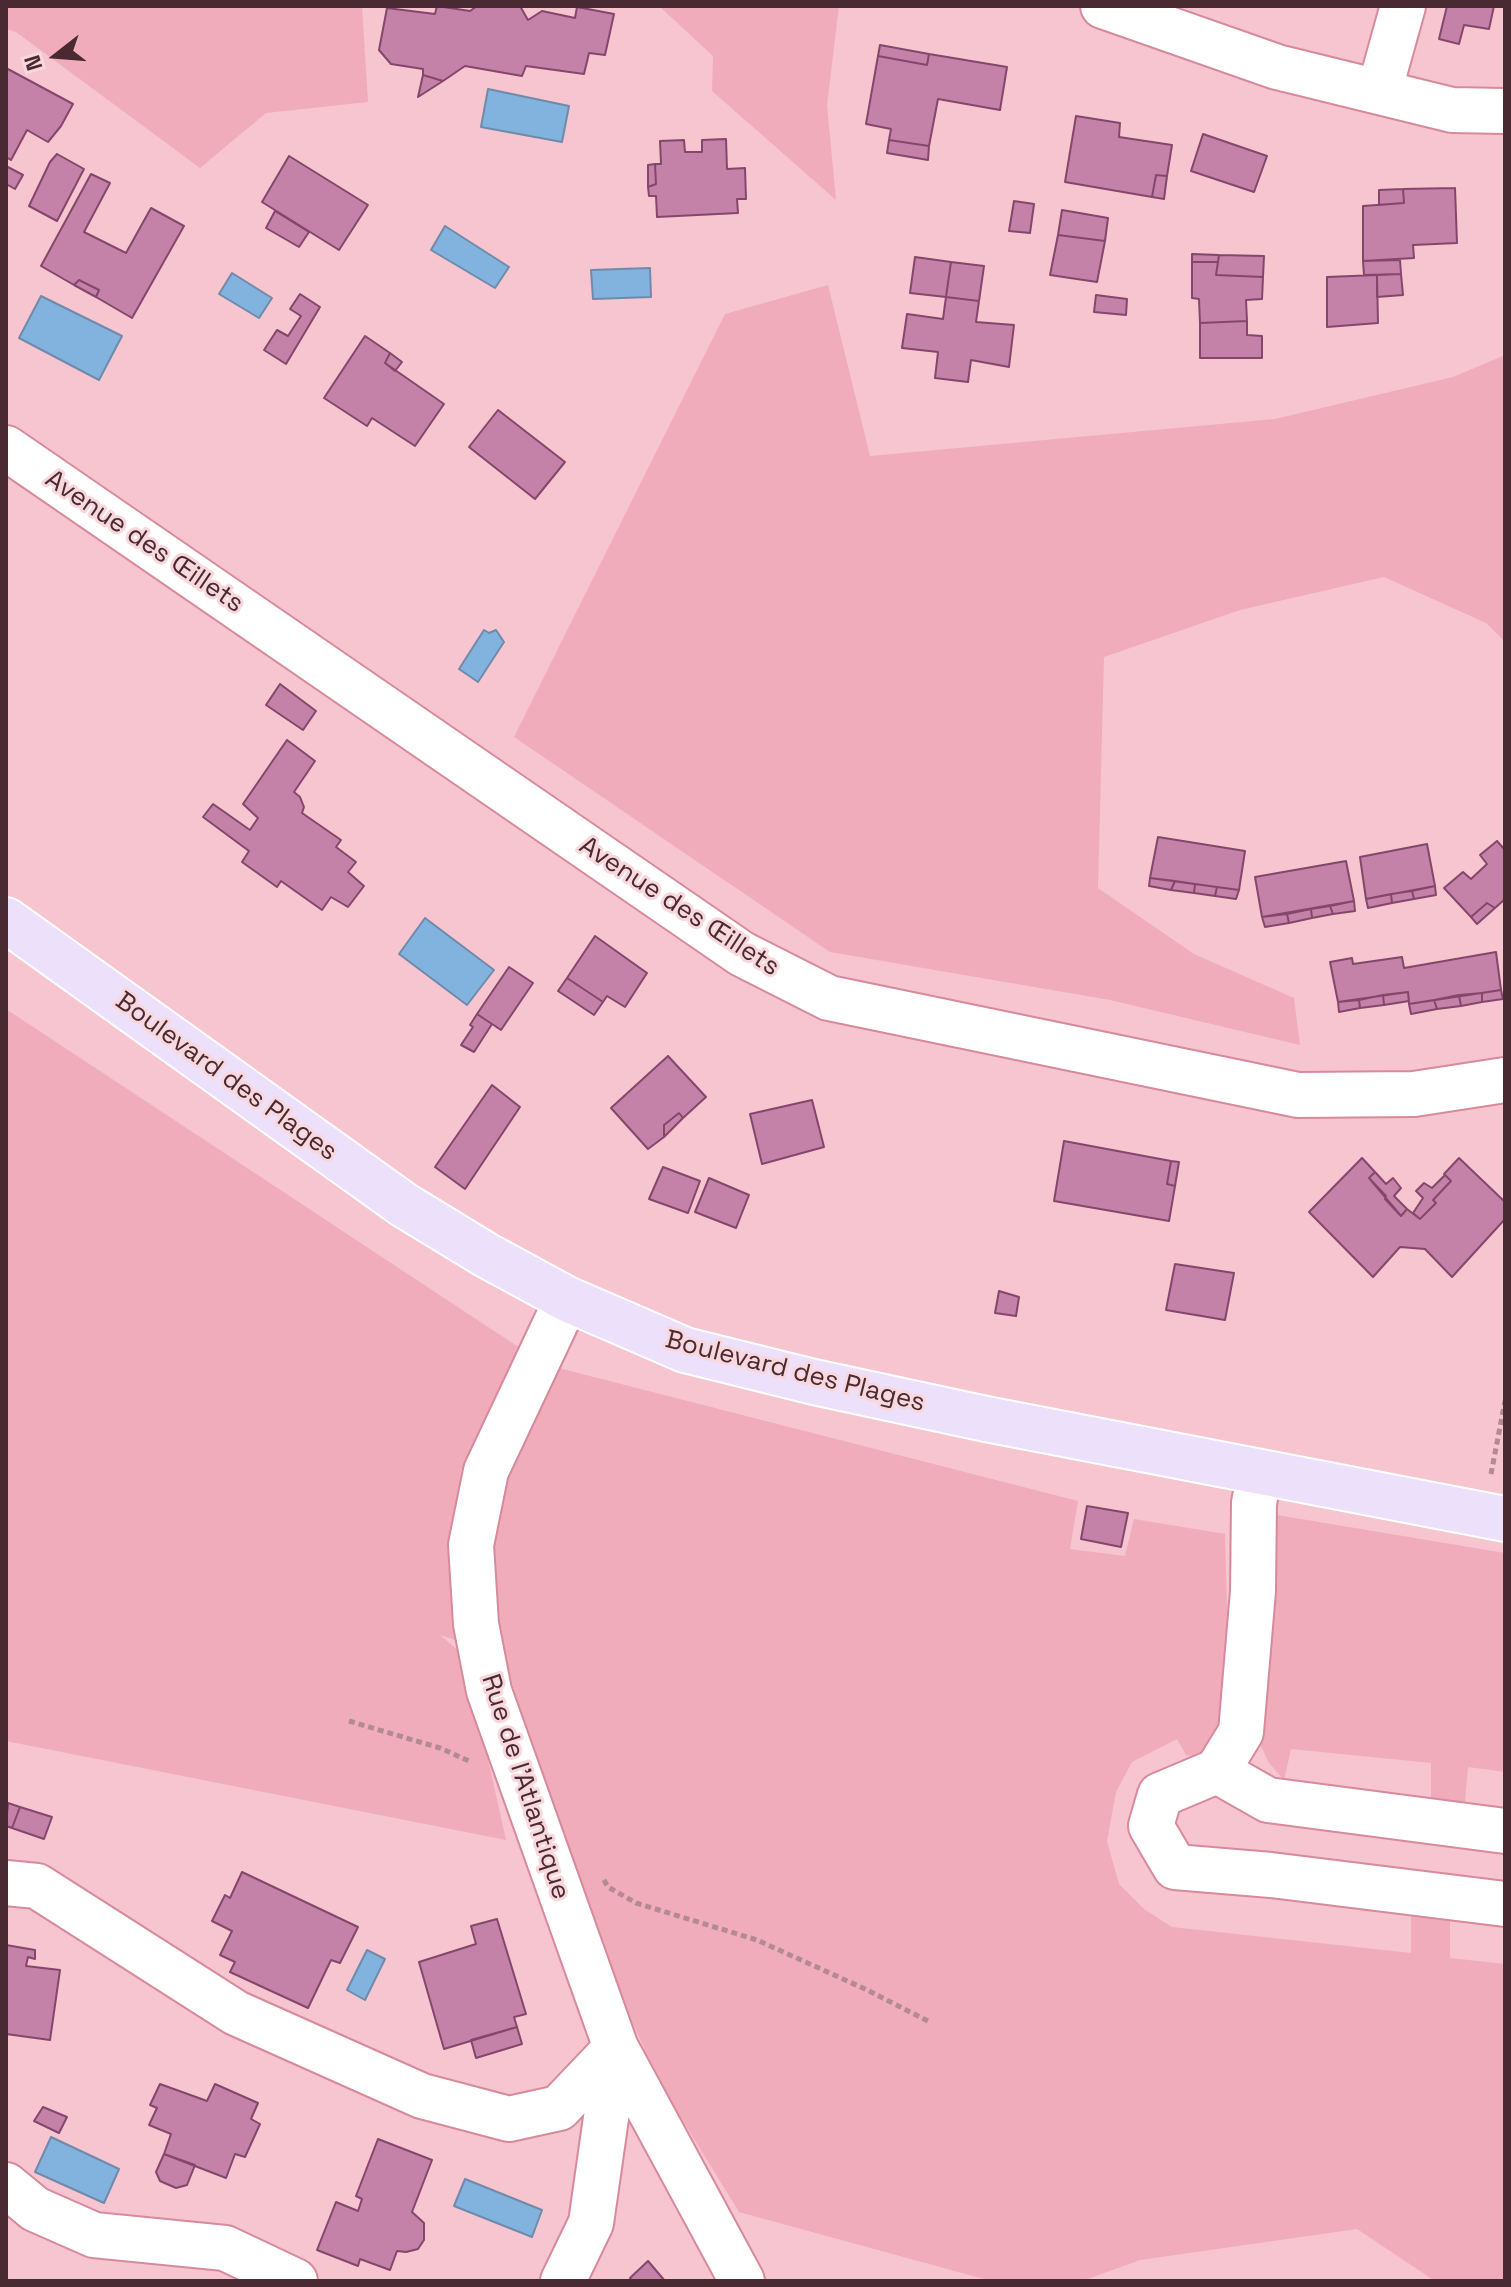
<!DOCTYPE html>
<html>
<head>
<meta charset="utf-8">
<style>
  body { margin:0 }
  #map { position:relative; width:1511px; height:2287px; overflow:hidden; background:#f6c5cf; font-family:"Space Grotesk",sans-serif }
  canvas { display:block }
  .frame { position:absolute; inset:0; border:8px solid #492a32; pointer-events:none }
  .north { position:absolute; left:16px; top:16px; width:80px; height:80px; -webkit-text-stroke:6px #f8d7dd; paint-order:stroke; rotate:253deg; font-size:22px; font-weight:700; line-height:32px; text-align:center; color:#492a32 }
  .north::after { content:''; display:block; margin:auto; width:28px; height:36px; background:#492a32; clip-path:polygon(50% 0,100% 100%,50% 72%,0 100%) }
</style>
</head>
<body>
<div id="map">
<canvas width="1511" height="2287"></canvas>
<div class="frame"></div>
<div class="north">N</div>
</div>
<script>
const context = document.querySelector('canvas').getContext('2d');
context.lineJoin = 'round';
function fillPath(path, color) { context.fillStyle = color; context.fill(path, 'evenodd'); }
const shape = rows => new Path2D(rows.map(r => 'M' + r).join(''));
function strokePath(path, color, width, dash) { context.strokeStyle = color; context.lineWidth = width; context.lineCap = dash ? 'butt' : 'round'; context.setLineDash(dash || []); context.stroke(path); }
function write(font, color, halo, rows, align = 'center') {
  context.font = font + ' "Space Grotesk",sans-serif'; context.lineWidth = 6; context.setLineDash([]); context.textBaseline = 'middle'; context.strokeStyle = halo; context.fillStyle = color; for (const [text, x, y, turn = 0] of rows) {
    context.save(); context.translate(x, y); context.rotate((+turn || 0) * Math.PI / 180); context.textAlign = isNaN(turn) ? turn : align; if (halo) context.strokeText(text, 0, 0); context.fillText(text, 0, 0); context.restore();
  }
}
fillPath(shape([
  [6,6,362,6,368,102,266,113,200,168,16,32,6,29],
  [659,6,839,6,827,105,836,200,712,91,713,56],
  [828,285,870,456,1275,419,1453,377,1505,355,1505,642,1486,623,1384,577,1240,610,1104,657,1098,888,1194,954,1294,998,1300,1045,1110,1000,830,952,514,737,725,314],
  [6,1009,526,1352,461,1470,454,1547,464,1643,440,1635,465,1656,506,1840,6,1741],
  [543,1364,1078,1501,1070,1549,1125,1556,1134,1519,1225,1534,1229,1680,1227,1713,1204,1758,1186,1755,1177,1739,1132,1762,1116,1792,1107,1841,1119,1884,1144,1909,1172,1927,1411,1953,1411,1912,1450,1917,1450,1958,1505,1964,1505,2281,1435,2281,1357,2229,1140,2260,1082,2281,991,2281,739,2212,662,2087,598,1948,530,1760,493,1602,487,1545,499,1465],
  [1271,1514,1505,1553,1505,1772,1468,1767,1465,1802,1431,1799,1431,1763,1291,1749,1284,1780,1269,1763,1258,1740]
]), '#f0acbb');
const water = shape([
  [488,89,569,106,562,142,481,127,488,89],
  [445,226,509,267,495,288,431,250,445,226],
  [650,268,651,297,593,299,591,270,650,268],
  [232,273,272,298,259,318,219,294,232,273],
  [41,296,122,336,99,380,19,338,41,296],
  [484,630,489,633,496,630,504,642,478,682,459,669,484,630],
  [425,918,494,970,467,1005,399,954,425,918],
  [367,1950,385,1959,365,2000,347,1990,367,1950],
  [51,2137,119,2169,104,2203,35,2172,51,2137],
  [465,2179,542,2210,532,2237,454,2206,465,2179]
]);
fillPath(water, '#81b3de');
strokePath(water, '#708aaa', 2);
const building = shape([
  [437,6,470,11,477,6,520,6,528,20,542,11,575,18,577,7,614,14,605,55,589,53,584,74,526,66,522,76,465,66,443,81,423,75,423,69,391,64,379,50,387,8,435,14,437,6],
  [1447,6,1494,6,1489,29,1464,25,1459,44,1439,39,1447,6],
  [880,45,929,54,927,65,878,56,880,45],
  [929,54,1007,67,1000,110,938,99,929,146,889,140,891,129,866,124,878,56,927,65,929,54],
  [6,68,73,104,61,126,48,142,27,130,11,160,6,157,6,68],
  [423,75,443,81,418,97,423,75],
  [1076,116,1120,123,1119,137,1172,145,1167,176,1156,175,1152,197,1065,182,1076,116],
  [1203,134,1267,156,1254,192,1191,171,1203,134],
  [726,139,727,169,745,168,746,199,737,199,738,213,657,217,656,196,649,196,648,187,656,184,655,164,661,164,660,141,684,140,685,152,702,152,702,140,726,139],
  [889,140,929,146,928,160,887,153,889,140],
  [57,154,84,169,57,221,29,206,50,162,57,154],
  [289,156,368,205,339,250,262,202,289,156],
  [655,164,656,184,648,187,648,165,655,164],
  [6,166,23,175,15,189,6,184,6,166],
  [91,174,110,183,84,232,126,253,151,208,184,226,132,318,96,297,99,290,79,280,74,285,41,266,91,174],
  [1156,175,1167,176,1164,199,1152,197,1156,175],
  [1455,188,1457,243,1413,245,1414,258,1363,261,1363,206,1404,203,1403,189,1455,188],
  [1403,189,1404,203,1379,205,1379,190,1403,189],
  [1014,201,1034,204,1030,233,1009,231,1014,201],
  [1062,210,1108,218,1105,241,1058,235,1062,210],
  [275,211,309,232,299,247,266,228,275,211],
  [1058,235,1105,241,1097,282,1050,275,1058,235],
  [1192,254,1219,255,1218,262,1192,262,1192,254],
  [1219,255,1264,256,1263,277,1216,275,1219,255],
  [915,257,951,262,946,297,910,293,915,257],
  [1400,260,1401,274,1364,275,1363,261,1400,260],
  [951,262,984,266,979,301,946,297,951,262],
  [1192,262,1218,262,1216,275,1263,277,1262,299,1246,300,1247,321,1200,323,1199,299,1192,298,1192,262],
  [1401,274,1403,295,1377,297,1377,275,1401,274],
  [1377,275,1378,323,1327,327,1327,277,1377,275],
  [79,280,99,290,96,297,74,285,79,280],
  [300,294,320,307,286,364,264,350,277,330,288,336,301,316,290,309,300,294],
  [1096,295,1127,299,1126,315,1094,312,1096,295],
  [946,297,979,301,976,322,1014,325,1009,367,971,360,968,382,935,378,938,352,902,348,907,314,943,319,946,297],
  [1247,321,1247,335,1262,336,1262,358,1200,358,1200,323,1247,321],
  [365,336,390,353,385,363,444,404,415,446,372,418,367,426,324,398,365,336],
  [390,353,402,362,395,371,385,363,390,353],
  [498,410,565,462,535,499,469,447,498,410],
  [280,684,316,711,303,730,266,705,280,684],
  [287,740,315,761,294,792,300,797,304,807,302,813,341,840,336,847,356,862,348,872,364,886,348,907,331,897,322,910,281,881,277,887,242,862,249,851,203,817,213,804,250,830,258,818,243,804,287,740],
  [1158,837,1245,851,1239,890,1150,878,1158,837],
  [1497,841,1505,850,1505,899,1495,908,1487,903,1471,917,1444,888,1463,872,1471,879,1487,864,1480,855,1497,841],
  [1427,844,1435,886,1366,899,1360,857,1427,844],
  [1346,861,1354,901,1262,917,1255,877,1346,861],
  [1150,878,1175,881,1171,890,1149,886,1150,878],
  [1175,881,1195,884,1194,893,1171,890,1175,881],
  [1195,884,1217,887,1215,896,1194,893,1195,884],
  [1435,886,1436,895,1414,899,1412,891,1435,886],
  [1217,887,1239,890,1236,899,1215,896,1217,887],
  [1412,891,1414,899,1392,903,1391,894,1412,891],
  [1391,894,1392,903,1368,908,1366,899,1391,894],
  [1354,901,1355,911,1333,914,1330,906,1354,901],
  [1487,903,1495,908,1477,924,1471,917,1487,903],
  [1330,906,1333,914,1312,918,1311,909,1330,906],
  [1311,909,1312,918,1289,923,1287,914,1311,909],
  [1287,914,1289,923,1265,927,1262,917,1287,914],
  [595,936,647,973,625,1007,607,996,603,1002,567,978,595,936],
  [1496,952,1501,990,1409,1004,1408,992,1338,1002,1330,962,1352,958,1353,964,1402,957,1404,968,1496,952],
  [509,967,533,983,501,1030,477,1014,509,967],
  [567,978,603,1002,594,1015,558,991,567,978],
  [1501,990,1503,999,1482,1002,1482,993,1501,990],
  [1408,992,1409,1001,1384,1005,1383,995,1408,992],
  [1482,993,1482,1002,1461,1006,1459,995,1482,993],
  [1383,995,1384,1005,1360,1008,1359,1000,1383,995],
  [1459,995,1461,1006,1437,1009,1434,1000,1459,995],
  [1359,1000,1360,1008,1339,1012,1338,1002,1359,1000],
  [1434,1000,1437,1009,1411,1014,1409,1004,1434,1000],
  [477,1014,492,1024,474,1052,461,1045,473,1027,470,1025,477,1014],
  [668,1056,706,1097,683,1118,679,1113,664,1125,664,1137,648,1149,611,1108,668,1056],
  [492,1085,520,1107,465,1189,435,1167,492,1085],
  [812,1100,824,1147,762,1164,750,1114,812,1100],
  [679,1113,683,1118,664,1137,664,1125,679,1113],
  [1064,1141,1171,1161,1167,1184,1175,1186,1169,1221,1054,1201,1064,1141],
  [1362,1158,1375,1172,1369,1178,1386,1196,1385,1199,1401,1216,1407,1209,1420,1219,1436,1203,1433,1200,1451,1181,1444,1174,1459,1158,1505,1202,1505,1219,1452,1277,1425,1249,1400,1247,1373,1277,1309,1212,1362,1158],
  [1171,1161,1179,1162,1175,1186,1167,1184,1171,1161],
  [663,1167,700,1181,688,1213,649,1199,663,1167],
  [1375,1172,1386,1184,1393,1178,1401,1188,1394,1196,1407,1209,1401,1216,1369,1178,1375,1172],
  [1445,1175,1451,1181,1433,1200,1436,1203,1420,1219,1413,1213,1423,1198,1416,1191,1424,1183,1432,1188,1445,1175],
  [709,1178,749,1195,736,1228,695,1212,709,1178],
  [1175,1264,1234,1273,1225,1320,1166,1310,1175,1264],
  [999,1291,1019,1297,1016,1316,995,1313,999,1291],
  [1087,1506,1128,1513,1121,1547,1081,1539,1087,1506],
  [8,1803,20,1807,12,1828,6,1826,8,1803],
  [20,1807,52,1817,44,1839,12,1828,20,1807],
  [242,1872,358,1927,340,1963,331,1960,308,2008,230,1972,235,1962,220,1955,232,1931,212,1921,225,1895,230,1898,242,1872],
  [497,1919,526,2014,514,2017,517,2027,444,2049,419,1962,476,1944,471,1926,497,1919],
  [6,1945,35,1950,35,1959,28,1957,26,1966,60,1970,50,2040,6,2034,6,1945],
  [517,2027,522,2044,476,2058,471,2040,517,2027],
  [160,2084,207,2101,215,2084,258,2103,251,2119,260,2124,245,2157,235,2154,226,2178,164,2154,171,2134,149,2125,157,2108,150,2105,160,2084],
  [43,2107,67,2117,59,2133,34,2121,43,2107],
  [378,2139,432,2160,412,2212,424,2223,424,2240,418,2249,406,2252,397,2251,390,2270,360,2259,358,2266,317,2250,336,2202,358,2211,362,2199,356,2196,378,2139],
  [164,2154,195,2165,187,2185,176,2188,160,2181,156,2172,164,2154],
  [648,2261,665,2281,632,2281,630,2278,648,2261]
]);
fillPath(building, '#c582a8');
strokePath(building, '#84476b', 2);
const minor = shape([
  [1103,6,1277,67,1452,110,1505,111],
  [1379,92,1403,6],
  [6,448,742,954,829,998,1298,1095,1414,1094,1505,1080],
  [567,1299,486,1471,471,1545,476,1624,489,1691,616,2048,742,2281],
  [1260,1472,1254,1503,1253,1591,1241,1732,1217,1771,1160,1795,1151,1826,1175,1867,1271,1875,1505,1904],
  [1217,1771,1268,1800,1505,1831],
  [6,1883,37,1886,236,2013,422,2096,509,2119,559,2108,616,2048],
  [6,2185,35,2209,94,2235,225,2248,295,2281],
  [563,2281,591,2223,616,2048]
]);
const major = shape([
  [6,920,404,1205,486,1255,567,1299,685,1350,814,1382,986,1419,1505,1519]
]);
strokePath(minor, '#d68a9b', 48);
strokePath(major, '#fff', 48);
strokePath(shape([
  [1491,1474,1505,1401],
  [349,1721,440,1748,469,1761],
  [604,1880,608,1887,636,1903,757,1940,865,1989,928,2021]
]), '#b38992', 5, [6, 4]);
strokePath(minor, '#fff', 44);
strokePath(major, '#ece0fb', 44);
write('26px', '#492a32', '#f8d7dd', [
  ["Avenue des Œillets",144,542,34],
  ["Avenue des Œillets",679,907,33],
  ["Boulevard des Plages",226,1077,36],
  ["Boulevard des Plages",795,1372,14],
  ["Rue de l'Atlantique",525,1787,72]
]);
</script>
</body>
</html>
